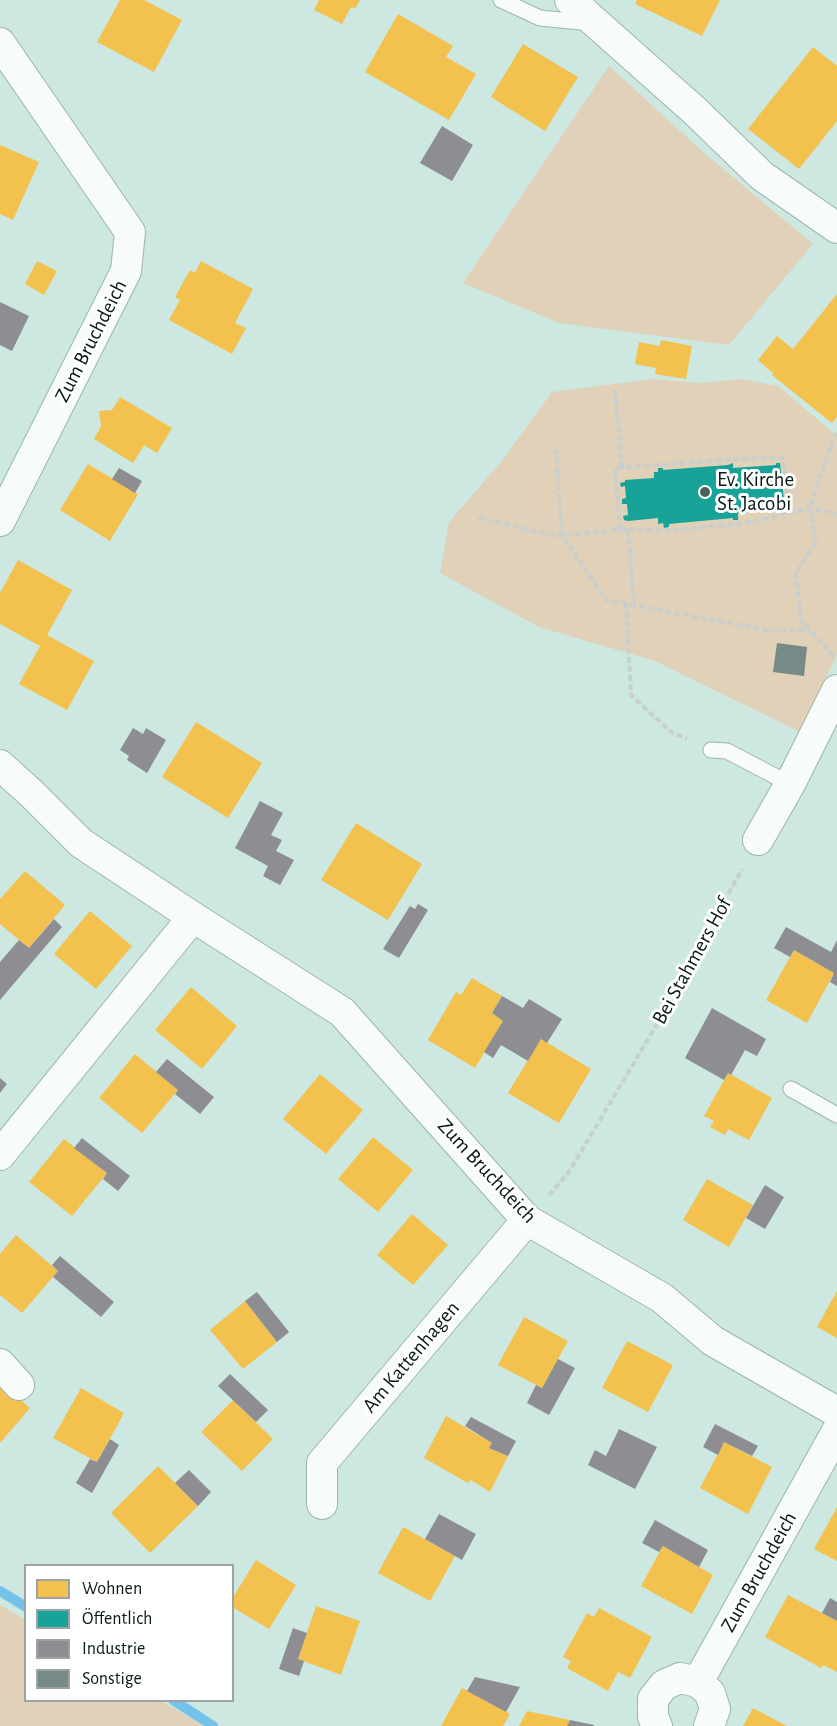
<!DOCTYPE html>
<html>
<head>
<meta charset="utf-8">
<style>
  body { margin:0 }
  #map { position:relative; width:837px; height:1726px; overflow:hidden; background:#cce8e1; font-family:"Alegreya Sans",sans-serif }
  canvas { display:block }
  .legend { position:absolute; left:24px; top:1564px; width:210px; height:138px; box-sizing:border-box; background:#fff; border:2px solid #9ca3a2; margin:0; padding:8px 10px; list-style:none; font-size:18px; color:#071a16 }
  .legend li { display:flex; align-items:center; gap:12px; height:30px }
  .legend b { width:30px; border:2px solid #9ca3a2 }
</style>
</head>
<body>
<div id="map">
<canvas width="837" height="1726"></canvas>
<ul class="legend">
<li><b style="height:16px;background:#f2c14e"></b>Wohnen</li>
<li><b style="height:16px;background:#17a398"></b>Öffentlich</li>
<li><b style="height:16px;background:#8d8d92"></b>Industrie</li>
<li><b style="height:16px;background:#768b88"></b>Sonstige</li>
</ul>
</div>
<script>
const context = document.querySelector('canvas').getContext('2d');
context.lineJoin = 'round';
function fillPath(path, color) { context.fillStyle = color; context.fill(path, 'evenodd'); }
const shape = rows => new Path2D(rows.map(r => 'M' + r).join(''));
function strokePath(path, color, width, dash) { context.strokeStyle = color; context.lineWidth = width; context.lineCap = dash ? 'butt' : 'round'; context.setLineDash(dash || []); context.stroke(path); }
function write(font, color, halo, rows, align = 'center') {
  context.font = font + ' "Alegreya Sans",sans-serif'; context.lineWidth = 6; context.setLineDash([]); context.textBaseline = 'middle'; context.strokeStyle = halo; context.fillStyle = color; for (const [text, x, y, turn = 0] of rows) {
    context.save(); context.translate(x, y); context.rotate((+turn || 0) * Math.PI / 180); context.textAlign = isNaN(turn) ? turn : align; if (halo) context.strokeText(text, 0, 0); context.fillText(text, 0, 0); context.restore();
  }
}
fillPath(shape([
  [609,66,703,152,813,244,729,345,559,323,463,283],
  [653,379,700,383,741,379,778,386,837,436,837,655,800,732,655,661,539,627,440,573,449,522,501,462,552,392],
  [0,1605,25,1620,26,1700,161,1701,204,1726,0,1726]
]), '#e0d1b8');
fillPath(shape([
  [120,0,144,0,182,20,154,72,97,42],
  [319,0,360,0,355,9,351,7,342,24,314,10],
  [637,0,720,0,702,36,635,4],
  [398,14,453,46,446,57,476,74,449,120,365,72],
  [523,44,578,77,545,131,491,97],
  [813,47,837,66,837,121,799,169,748,129],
  [0,145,39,162,13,220,0,214],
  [37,261,57,271,44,295,25,284],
  [201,261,253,289,235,323,246,328,232,354,169,320,180,300,175,297,190,270,195,273],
  [837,294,837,417,832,423,772,375,773,373,758,360,777,336,793,349],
  [661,340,692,346,686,379,655,374,656,368,635,364,639,342,660,346],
  [120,397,172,428,157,453,144,445,133,463,94,439,101,426,99,411,112,410],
  [88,464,138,494,110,541,60,510],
  [18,560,72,590,47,635,94,661,67,710,19,684,40,646,0,624,0,593],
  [196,722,262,763,228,818,162,777],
  [356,823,422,864,388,920,321,880],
  [25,871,65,905,29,948,0,924,0,899],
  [90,911,132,946,96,989,54,954],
  [794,950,834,973,807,1023,766,1000],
  [472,978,502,996,492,1013,503,1021,475,1068,428,1040,456,992,461,995],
  [191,987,237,1026,202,1069,155,1030],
  [541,1039,591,1069,559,1123,508,1093],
  [135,1054,178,1090,142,1133,99,1098],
  [728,1073,772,1098,749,1140,728,1129,725,1135,710,1127,714,1121,704,1116],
  [320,1074,363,1110,326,1154,283,1119],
  [373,1137,413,1170,378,1212,338,1179],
  [64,1139,107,1173,72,1216,29,1182],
  [707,1179,753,1205,729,1247,683,1220],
  [412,1214,448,1245,413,1285,377,1255],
  [16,1235,58,1271,22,1313,0,1295,0,1254],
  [837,1291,837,1338,817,1327],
  [245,1301,277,1342,243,1369,210,1330],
  [524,1317,568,1341,542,1388,498,1365],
  [627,1341,673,1365,648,1412,602,1388],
  [0,1382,30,1408,0,1443],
  [81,1388,124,1413,97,1462,53,1438],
  [233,1400,273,1439,242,1471,201,1432],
  [446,1416,492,1443,489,1448,508,1456,490,1492,471,1480,468,1483,424,1458],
  [724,1442,772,1467,748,1514,700,1488],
  [158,1466,198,1506,150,1553,111,1513],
  [837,1507,837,1561,814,1549],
  [403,1527,455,1556,430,1601,378,1573],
  [663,1546,713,1575,692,1614,641,1586],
  [256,1560,296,1585,269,1629,232,1607,232,1599],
  [788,1595,837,1621,837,1672,823,1665,821,1668,765,1637],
  [316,1606,360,1621,341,1675,298,1659],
  [599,1608,652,1637,630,1678,618,1672,608,1691,567,1668,571,1661,563,1657,587,1613,594,1617],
  [462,1688,510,1714,503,1726,441,1726],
  [753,1708,787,1726,743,1726],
  [527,1711,570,1720,567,1726,519,1726]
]), '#f2c14e');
fillPath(shape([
  [733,463,733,468,776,465,776,463,780,463,785,509,738,513,738,520,733,520,733,518,669,524,669,527,664,528,663,523,658,524,658,518,628,521,624,520,623,516,628,515,627,504,622,504,622,499,626,498,625,486,621,487,620,483,625,482,625,480,654,478,654,472,658,472,658,468,663,468,663,470,728,465]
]), '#17a398');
fillPath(shape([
  [442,126,473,145,452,181,420,163],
  [0,302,29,316,12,351,0,345],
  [119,468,142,481,135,493,112,479],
  [133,728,143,734,146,728,166,740,147,773,127,760,129,756,120,750],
  [260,801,283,813,271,835,282,840,276,851,294,860,280,885,263,876,268,866,235,848],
  [418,904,428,910,399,958,383,949,410,906,415,909],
  [54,919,62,927,0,1000,0,962,19,940,29,948],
  [786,927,831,952,837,940,837,986,830,982,834,973,794,950,790,957,774,948],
  [502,996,523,1008,529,999,562,1019,547,1043,541,1039,528,1061,501,1045,493,1058,484,1052,503,1021,492,1013],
  [712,1008,766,1039,757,1056,745,1050,731,1075,728,1073,724,1080,685,1058],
  [167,1059,214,1097,200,1114,175,1094,178,1090,156,1072],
  [0,1078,7,1084,0,1093],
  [82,1138,130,1176,118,1191,103,1179,107,1173,74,1148],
  [765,1185,784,1197,765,1229,746,1218],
  [60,1256,114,1302,101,1317,53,1277,58,1271,52,1265],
  [257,1292,289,1332,277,1342,245,1301],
  [558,1359,575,1368,549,1415,527,1403,536,1385,542,1388],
  [230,1374,268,1410,256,1422,218,1386],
  [471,1417,516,1441,508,1456,489,1448,492,1443,465,1426],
  [715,1424,758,1446,752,1456,724,1442,718,1455,703,1447],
  [619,1429,657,1447,635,1489,588,1465,595,1450,606,1456],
  [110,1439,119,1445,92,1493,76,1483,90,1459,97,1462],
  [189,1470,211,1492,198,1506,175,1483],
  [439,1514,476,1534,462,1560,425,1539],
  [655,1520,708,1550,699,1567,663,1546,659,1552,642,1543],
  [830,1598,837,1602,837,1621,822,1613],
  [293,1628,307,1633,298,1659,304,1661,299,1676,279,1669],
  [475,1677,520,1687,506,1712,467,1691],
  [570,1720,594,1725,594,1726,567,1726]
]), '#8d8d92');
strokePath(shape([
  [0,1591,26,1607],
  [173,1700,213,1726]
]), '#74c2e9', 10);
fillPath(shape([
  [777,643,807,647,804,676,773,672]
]), '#768b88');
const lane = shape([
  [501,0,540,18,590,23],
  [711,750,727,751,790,784],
  [791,1089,837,1115]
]);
const street = shape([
  [570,0,695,111,762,176,837,228],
  [0,43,130,232,126,271,0,521],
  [0,765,32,794,81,843,193,917,342,1012,527,1220,662,1298,713,1341,837,1412],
  [758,840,790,784,837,690],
  [0,1155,193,917],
  [0,1364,19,1385],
  [322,1504,322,1463,527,1220],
  [698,1682,837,1431],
  [657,1726,653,1717,653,1699,664,1685,680,1678,698,1682,710,1693,715,1709,709,1726]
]);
strokePath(lane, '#9eb4af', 17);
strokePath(street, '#9eb4af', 32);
strokePath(shape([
  [615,390,622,467],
  [556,449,562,535,606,600,771,631,810,630],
  [478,518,556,536,628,529,664,531,746,523,810,508,837,514],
  [620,529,615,468,738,459,783,458,790,513],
  [628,529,634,605],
  [626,603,631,695,671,732,687,739],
  [834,656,801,621,796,573,816,541,810,508,833,439,837,433],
  [549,1195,569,1172,667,1007,742,869]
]), '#c8cfcd', 4, [6, 3]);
strokePath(lane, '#f7fcfa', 15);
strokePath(street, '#f7fcfa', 30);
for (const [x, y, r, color] of [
  [705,492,6,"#4c625d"]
]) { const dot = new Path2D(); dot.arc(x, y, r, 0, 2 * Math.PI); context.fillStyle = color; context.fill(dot); strokePath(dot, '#fff', 2); }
write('21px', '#071a16', '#fff', [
  ["Zum Bruchdeich",91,341,-63],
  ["Bei Stahmers Hof",692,961,-61],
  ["Zum Bruchdeich",487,1171,47],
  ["Am Kattenhagen",411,1357,-50],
  ["Zum Bruchdeich",759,1572,-61]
]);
write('21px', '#071a16', '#fff', [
  ["Ev. Kirche",717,480],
  ["St. Jacobi",717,504]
], 'left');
</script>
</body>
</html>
